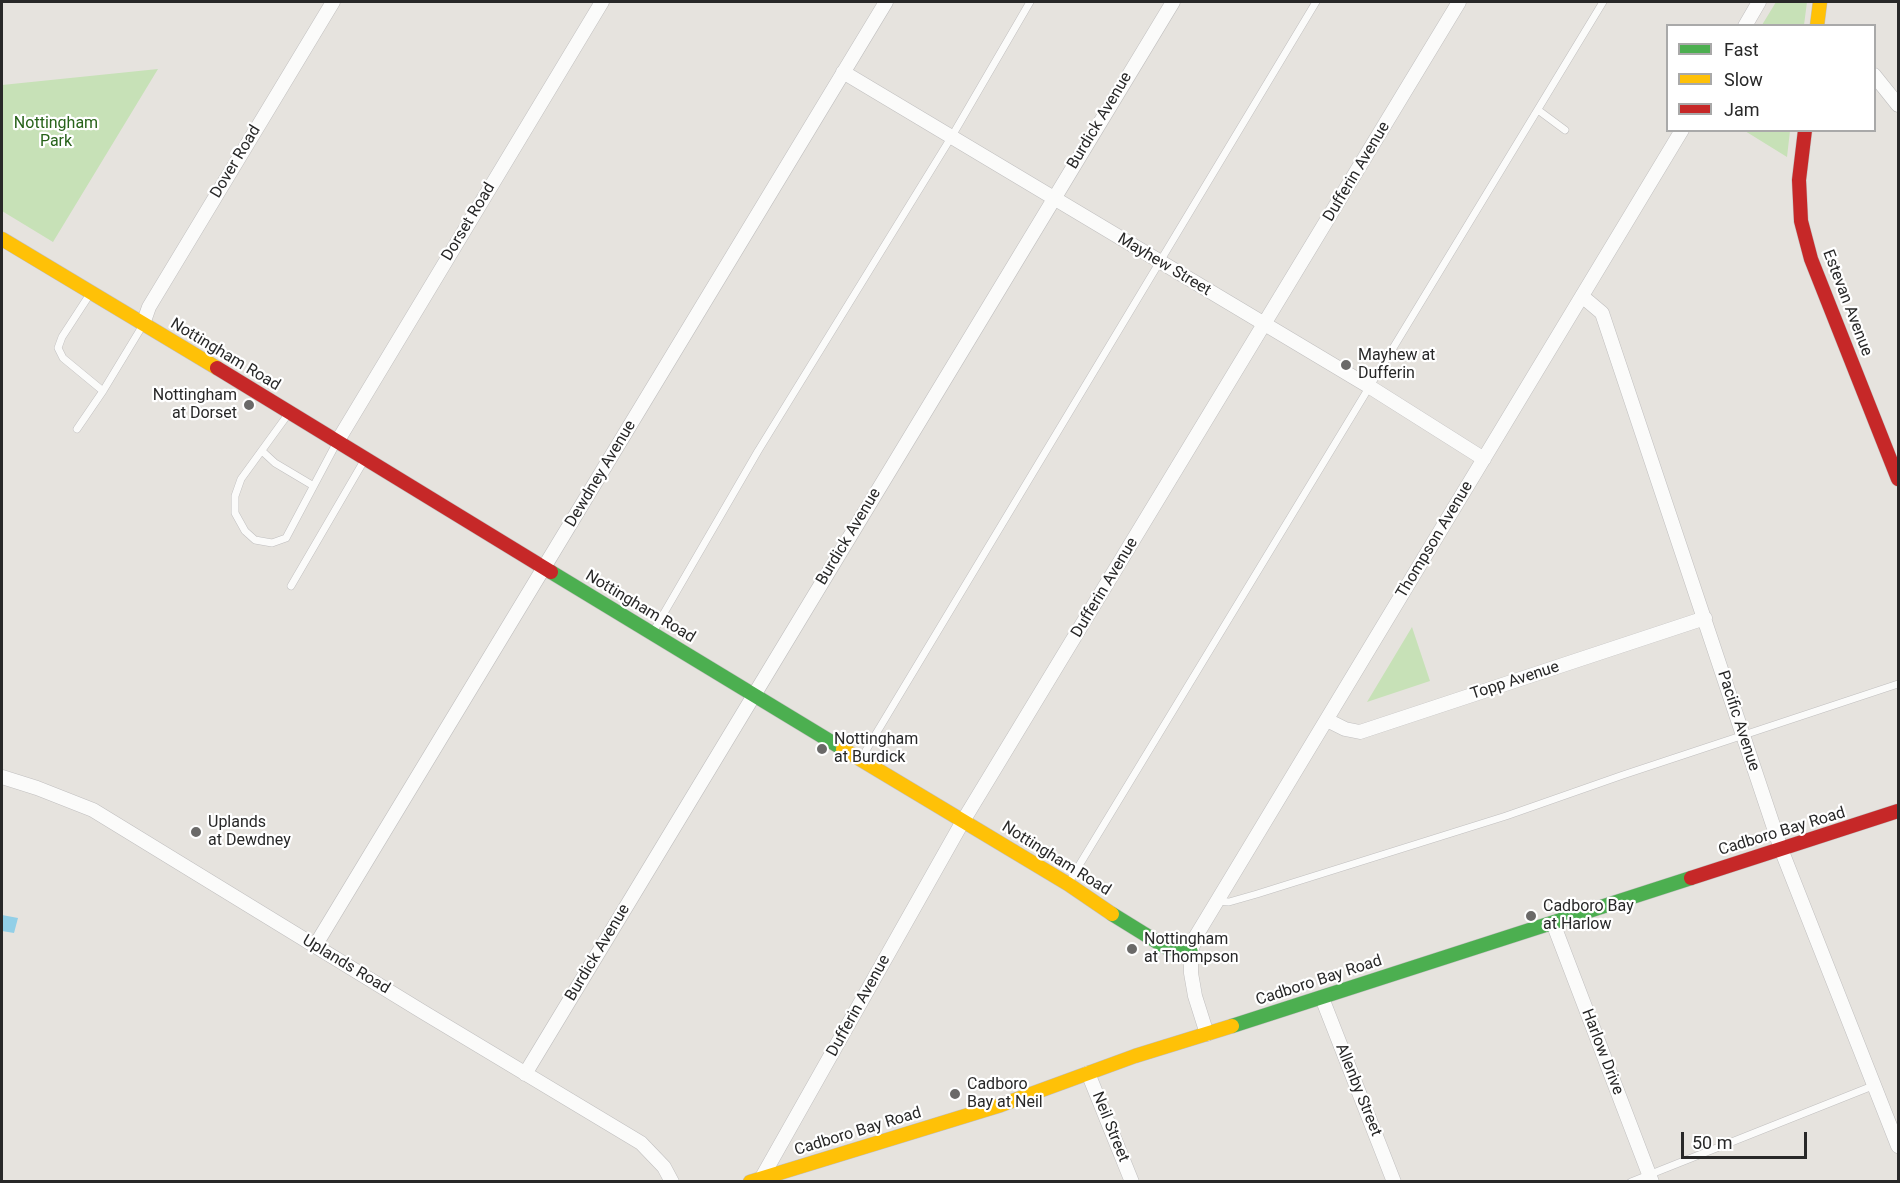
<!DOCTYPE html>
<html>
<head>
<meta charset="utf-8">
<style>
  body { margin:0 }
  #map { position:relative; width:1900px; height:1183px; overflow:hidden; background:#e6e3de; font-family:Roboto,sans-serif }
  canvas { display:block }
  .frame { position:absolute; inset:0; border:3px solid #282828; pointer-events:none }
  .legend { position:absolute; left:1666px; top:24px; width:210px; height:108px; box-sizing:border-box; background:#fff; border:2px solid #a9a9a9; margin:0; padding:8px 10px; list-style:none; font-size:18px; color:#282828 }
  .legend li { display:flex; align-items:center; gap:12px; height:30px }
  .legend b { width:30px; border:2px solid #a9a9a9 }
  .scale { position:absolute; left:1681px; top:1132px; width:126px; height:27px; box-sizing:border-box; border:3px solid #282828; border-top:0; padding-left:8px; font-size:18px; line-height:21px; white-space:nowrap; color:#282828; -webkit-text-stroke:4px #fff; paint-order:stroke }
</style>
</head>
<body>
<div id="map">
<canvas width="1900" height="1183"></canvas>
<div class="frame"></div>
<ul class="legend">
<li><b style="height:8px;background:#4caf50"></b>Fast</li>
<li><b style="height:8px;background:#ffc107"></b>Slow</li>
<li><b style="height:8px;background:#c62828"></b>Jam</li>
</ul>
<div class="scale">50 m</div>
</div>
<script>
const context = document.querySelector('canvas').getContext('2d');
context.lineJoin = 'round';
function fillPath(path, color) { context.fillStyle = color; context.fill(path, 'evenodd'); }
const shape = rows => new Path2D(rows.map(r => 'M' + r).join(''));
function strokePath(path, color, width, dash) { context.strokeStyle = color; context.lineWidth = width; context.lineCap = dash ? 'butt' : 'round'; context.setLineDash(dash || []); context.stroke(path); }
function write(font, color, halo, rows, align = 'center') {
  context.font = font + ' Roboto,sans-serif'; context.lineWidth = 4.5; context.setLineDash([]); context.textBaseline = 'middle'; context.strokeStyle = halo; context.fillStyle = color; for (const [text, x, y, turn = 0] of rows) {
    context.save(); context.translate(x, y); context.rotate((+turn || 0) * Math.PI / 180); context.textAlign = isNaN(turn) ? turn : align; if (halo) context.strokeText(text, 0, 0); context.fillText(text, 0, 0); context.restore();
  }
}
fillPath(shape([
  [1776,2,1807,2,1804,25,1762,25],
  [158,69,53,242,2,211,2,85],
  [1745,131,1790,131,1787,157],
  [1412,627,1430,681,1367,702]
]), '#c7e1b7');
fillPath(shape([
  [2,915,18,918,14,933,2,931]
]), '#92cfe7');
const lane = shape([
  [1538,110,1565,130],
  [90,294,62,337,58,348,63,358,103,391],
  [289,413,241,479,235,496,235,513,245,531,255,540,272,543,286,538,337,442],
  [77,429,103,391,143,325],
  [262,451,275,463,312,485],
  [291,586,365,459],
  [653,632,758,451,952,136,1030,2],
  [862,757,1316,2],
  [1069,882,1603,2],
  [1216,901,1229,902,1257,894,1506,816,1623,775,1898,684],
  [1631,1182,1875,1085]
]);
const street = shape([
  [1745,26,1759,2],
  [843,72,1370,387,1484,459],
  [1874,75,1898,105],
  [1583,297,1602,313,1781,849,1898,1146],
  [143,324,149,307,333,2],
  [337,442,602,2],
  [1327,720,1345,729,1360,732,1705,618],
  [2,777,37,788,93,810,423,1012,641,1143,664,1167,672,1182],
  [1553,923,1652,1182],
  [315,946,886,2],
  [1322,998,1394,1182],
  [1207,1034,1195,996,1191,973,1191,952,1196,936,1682,130],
  [1088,1073,1132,1182],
  [525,1074,1173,2],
  [761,1179,963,821,1459,2]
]);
const fast = shape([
  [551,572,843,749],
  [1112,914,1167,948,1191,952],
  [1232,1026,1691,878]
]);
const slow = shape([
  [1817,26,1820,2],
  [2,239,217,368],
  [843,749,1068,884,1112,914],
  [750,1182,1001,1105,1135,1056,1232,1026]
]);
const jam = shape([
  [1805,130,1799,180,1801,221,1811,259,1898,479],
  [217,368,551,572],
  [1691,878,1898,811]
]);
strokePath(lane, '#c0bfbf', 8);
strokePath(street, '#c0bfbf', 15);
strokePath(fast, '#c0bfbf', 15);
strokePath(slow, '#c0bfbf', 15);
strokePath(jam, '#c0bfbf', 15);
strokePath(lane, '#fbfbfa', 7);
strokePath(street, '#fbfbfa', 14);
strokePath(fast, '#4caf50', 14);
strokePath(slow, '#ffc107', 14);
strokePath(jam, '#c62828', 14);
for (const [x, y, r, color] of [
  [1346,365,6,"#6a6968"],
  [249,405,6,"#6a6968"],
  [822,749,6,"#6a6968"],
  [196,832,6,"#6a6968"],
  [1531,916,6,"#6a6968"],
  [1132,949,6,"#6a6968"],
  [955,1094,6,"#6a6968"]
]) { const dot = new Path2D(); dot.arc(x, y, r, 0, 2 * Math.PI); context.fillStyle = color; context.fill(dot); strokePath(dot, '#fff', 2); }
write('16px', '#282828', '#fff', [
  ["Burdick Avenue",1100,121,-59],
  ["Dover Road",236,162,-59],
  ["Dufferin Avenue",1357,172,-59],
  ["Dorset Road",469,222,-59],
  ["Mayhew Street",1164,265,31],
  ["Estevan Avenue",1847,303,69],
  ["Nottingham Road",225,355,31],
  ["Dewdney Avenue",601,474,-59],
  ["Burdick Avenue",849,537,-59],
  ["Thompson Avenue",1435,540,-59],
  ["Dufferin Avenue",1105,588,-59],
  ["Nottingham Road",640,607,31],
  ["Topp Avenue",1515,681,-18],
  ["Pacific Avenue",1738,721,72],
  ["Cadboro Bay Road",1782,832,-17],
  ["Nottingham Road",1056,859,32],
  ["Burdick Avenue",598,953,-59],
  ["Uplands Road",346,965,31],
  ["Cadboro Bay Road",1319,981,-18],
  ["Dufferin Avenue",859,1006,-61],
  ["Harlow Drive",1602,1052,69],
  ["Allenby Street",1358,1090,68],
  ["Neil Street",1110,1127,68],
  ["Cadboro Bay Road",858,1132,-17]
]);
write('16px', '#28631b', '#fff', [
  ["Nottingham",56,124],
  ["Park",56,142]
]);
write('16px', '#282828', '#fff', [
  ["Mayhew at",1358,356],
  ["Dufferin",1358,374],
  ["Nottingham",237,396,"right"],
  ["at Dorset",237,414,"right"],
  ["Nottingham",834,740],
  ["at Burdick",834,758],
  ["Uplands",208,823],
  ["at Dewdney",208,841],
  ["Cadboro Bay",1543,907],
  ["at Harlow",1543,925],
  ["Nottingham",1144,940],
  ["at Thompson",1144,958],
  ["Cadboro",967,1085],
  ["Bay at Neil",967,1103]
], 'left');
</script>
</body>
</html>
